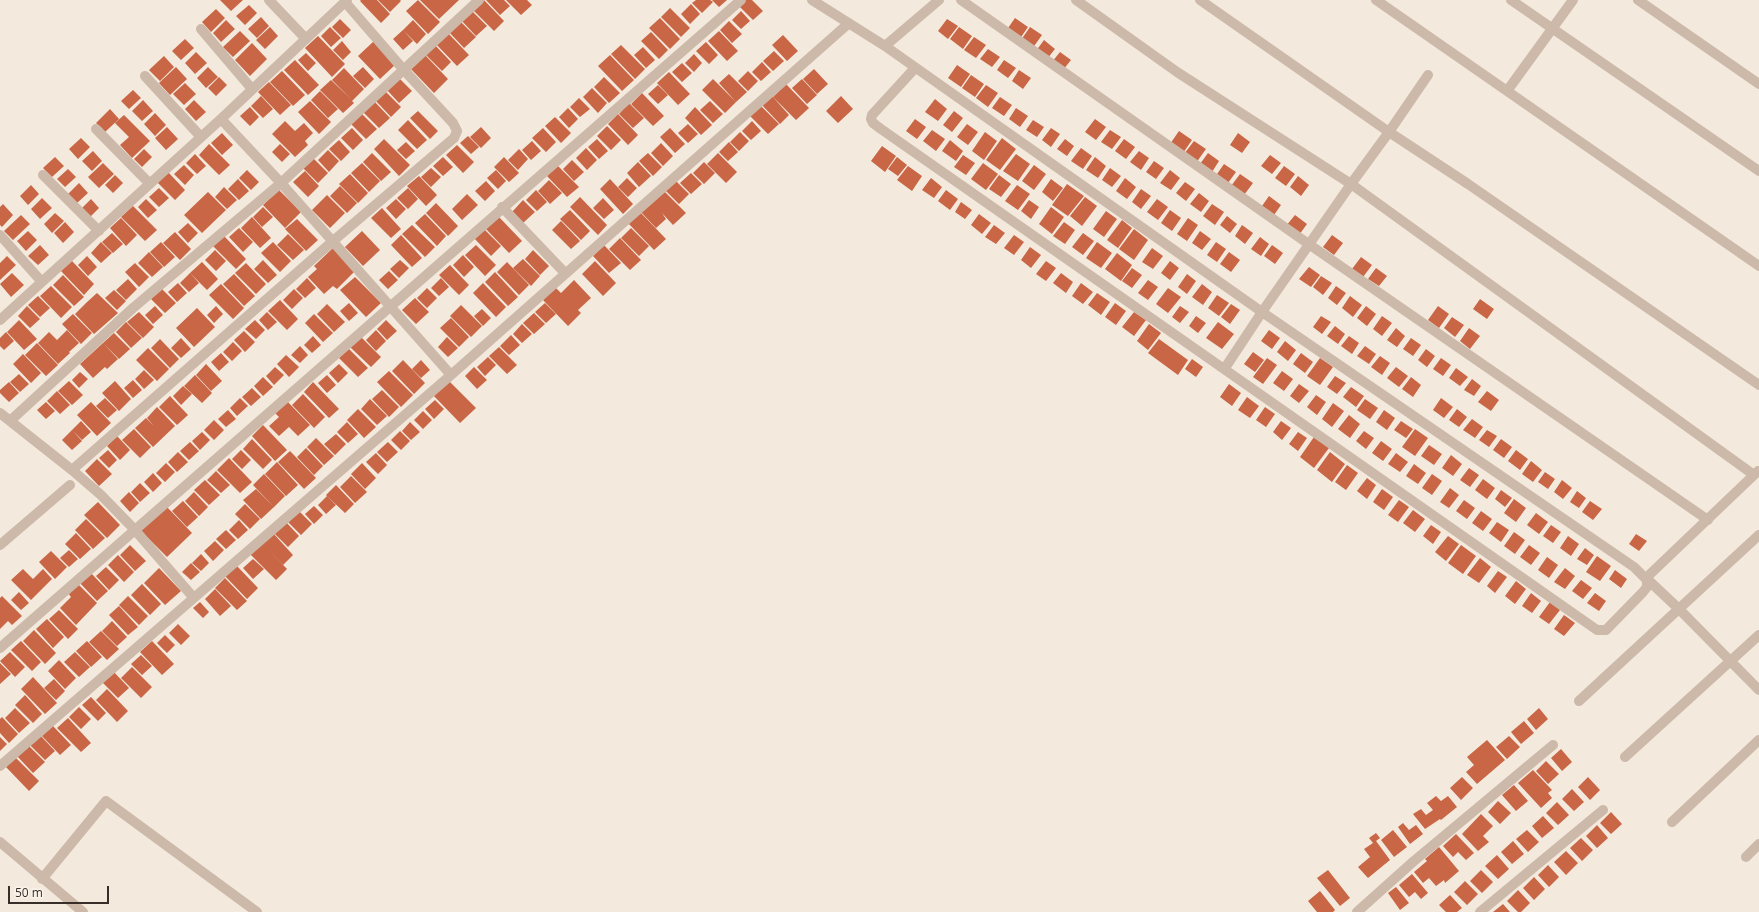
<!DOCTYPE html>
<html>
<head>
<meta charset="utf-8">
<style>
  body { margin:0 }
  #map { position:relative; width:1759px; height:912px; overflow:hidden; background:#f3e9dd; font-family:"Open Sans",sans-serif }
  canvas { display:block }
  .scale { position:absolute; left:8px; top:886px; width:101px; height:18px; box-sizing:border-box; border:2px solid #382e29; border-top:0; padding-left:5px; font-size:12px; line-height:14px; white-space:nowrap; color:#382e29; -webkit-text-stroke:3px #faf3ea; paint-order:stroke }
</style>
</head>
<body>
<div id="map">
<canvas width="1759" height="912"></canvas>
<div class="scale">50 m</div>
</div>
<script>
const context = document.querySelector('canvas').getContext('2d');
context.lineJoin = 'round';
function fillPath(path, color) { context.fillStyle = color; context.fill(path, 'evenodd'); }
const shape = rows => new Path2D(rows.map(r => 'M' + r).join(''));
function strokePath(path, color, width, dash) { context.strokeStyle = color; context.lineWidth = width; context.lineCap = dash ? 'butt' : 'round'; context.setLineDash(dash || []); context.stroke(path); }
fillPath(shape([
  [220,0,243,0,231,11],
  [361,0,377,0,390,14,381,23,360,1],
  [378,0,400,0,401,1,390,12],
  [418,0,440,22,428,34,406,11],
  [420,0,459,0,439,19],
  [484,0,504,21,494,31,473,10],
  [486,0,504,0,510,6,500,15],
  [506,0,527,0,532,5,521,15],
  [696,0,710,0,713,2,702,13,692,3],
  [712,0,727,0,719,7],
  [744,0,752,0,763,11,753,20,738,5],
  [691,4,700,14,690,24,681,14],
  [249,5,257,13,245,25,236,16],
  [670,8,690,28,681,37,661,17],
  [216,9,225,18,211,32,202,22],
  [471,10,487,26,476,36,461,20],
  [741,11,750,21,741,29,732,20],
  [261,17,269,26,257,38,248,29],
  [660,18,680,39,670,49,649,28],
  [1015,18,1028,27,1019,40,1006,31],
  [340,19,351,30,343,38,332,27],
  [947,19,958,26,948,39,938,31],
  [226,20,235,29,221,42,213,33],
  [413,20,426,34,417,44,403,30],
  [459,20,476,37,464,48,448,31],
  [729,21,742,34,732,43,720,30],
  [270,27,278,36,265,49,256,40],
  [330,27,341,38,331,47,321,36],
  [959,27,972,36,963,49,950,39],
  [1030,27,1042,35,1032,49,1021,40],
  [403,30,413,41,403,50,393,39],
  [240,31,250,41,233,57,223,47],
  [719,31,738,51,727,61,708,41],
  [447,32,469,55,457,66,435,43],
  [651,32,668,50,659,59,641,41],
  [783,35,798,51,787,61,772,45],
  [318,36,345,64,332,77,305,48],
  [974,37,986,45,976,58,964,50],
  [185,39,194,48,181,60,172,51],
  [1044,40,1055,49,1047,59,1036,51],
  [342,41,351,52,343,60,333,50],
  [374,41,396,64,380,79,358,56],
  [706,42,718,55,709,64,696,51],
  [252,43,267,59,250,76,235,60],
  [434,44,451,62,442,71,424,53],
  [621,45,645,69,635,79,611,54],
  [643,47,655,60,646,68,634,55],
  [988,49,1000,57,992,67,980,59],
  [774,51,784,61,773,71,763,61],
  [196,52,207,63,195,74,185,63],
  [1060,52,1071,60,1063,70,1052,62],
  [306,53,316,63,308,71,298,60],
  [424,54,448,79,434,93,410,68],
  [694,54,702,63,694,72,685,63],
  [610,55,634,80,622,91,598,66],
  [164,56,174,67,160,81,149,70],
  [295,60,319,85,308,95,284,70],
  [1004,60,1016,68,1008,78,997,70],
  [762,62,771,72,761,81,752,72],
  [682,63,692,73,682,82,672,72],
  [957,65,970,74,961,87,948,78],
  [176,67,187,79,170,95,159,83],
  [208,67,218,77,206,88,197,78],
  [363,67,374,79,365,88,353,76],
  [344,68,364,89,352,101,354,103,343,113,320,90,331,80,351,99,332,80],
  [814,69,828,84,817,94,803,79],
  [1019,70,1031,78,1023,89,1012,81],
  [282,71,305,95,293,106,270,82],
  [748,71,758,81,748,91,738,81],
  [669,72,690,94,678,105,657,83],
  [729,74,747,92,736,102,719,83],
  [971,75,984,84,975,97,962,88],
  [219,77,227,85,216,96,208,88],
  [604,77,620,93,609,103,594,87],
  [399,78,412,91,399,103,387,90],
  [713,79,736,102,725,113,702,90],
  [802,79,817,95,807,104,792,88],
  [269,82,291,105,280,115,258,92],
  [185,83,196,94,184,105,173,94],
  [786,84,809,108,796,120,773,97],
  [658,85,668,95,658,104,648,94],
  [986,85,998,93,988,107,976,98],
  [592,88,607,103,598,113,583,97],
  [133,90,141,98,129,109,121,101],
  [320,91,338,109,328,118,311,100],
  [385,91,401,107,391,117,375,100],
  [642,93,664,116,653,126,631,104],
  [261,96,273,109,263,118,251,106],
  [772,96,789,115,780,124,762,105],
  [841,96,853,109,838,123,826,111],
  [1000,97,1012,105,1004,116,992,108],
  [579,98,590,109,580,117,570,107],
  [935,99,947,109,938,121,925,112],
  [143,100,153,111,142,121,132,111],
  [194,100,206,112,196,121,185,109],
  [310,101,331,122,319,134,298,112],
  [374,101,390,118,379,128,363,112],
  [710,101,723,114,713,123,700,110],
  [629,103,644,118,633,128,619,114],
  [761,106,779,124,768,134,750,116],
  [250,107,259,117,250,126,240,116],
  [695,107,712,125,701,135,685,118],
  [568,108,578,119,569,128,559,117],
  [1016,108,1028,116,1020,127,1009,119],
  [110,109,119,119,105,132,96,123],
  [418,111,438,131,430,139,410,118],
  [954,111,963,118,952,132,943,125],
  [155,113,166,125,155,136,144,124],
  [361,113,377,129,366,139,350,123],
  [618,114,638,135,628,145,608,124],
  [124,115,150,141,132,158,120,145,129,137,115,123],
  [555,117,571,133,561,143,545,126],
  [915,119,926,127,917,139,906,131],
  [1095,119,1106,127,1096,140,1085,132],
  [408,120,427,140,417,149,398,130],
  [1033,120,1044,127,1037,137,1026,130],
  [285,121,295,131,304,123,313,133,305,141,308,145,295,157,272,134],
  [752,121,761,131,751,140,742,131],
  [688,124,698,134,688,143,678,133],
  [967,124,978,132,968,145,957,137],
  [607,126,621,140,611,150,597,136],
  [167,127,178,139,166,150,155,138],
  [481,127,491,138,481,148,470,137],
  [352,128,363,140,353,150,341,138],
  [543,128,556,142,546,152,532,138],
  [670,128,685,144,675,153,660,137],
  [1051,128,1060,134,1051,147,1042,140],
  [932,130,945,139,936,151,923,141],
  [1110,130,1121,137,1112,149,1101,142],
  [1179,131,1192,140,1183,153,1170,144],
  [740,132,749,141,739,151,730,142],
  [985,132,997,141,984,160,972,151],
  [222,133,233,145,222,155,211,143],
  [1238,133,1250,142,1242,153,1230,145],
  [468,136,479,147,471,154,460,143],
  [81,138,90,147,78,159,69,149],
  [1002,138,1016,149,1000,170,986,160],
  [384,139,410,165,399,176,374,149],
  [597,139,608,151,599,159,588,147],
  [1065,139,1074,146,1067,156,1057,149],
  [1124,139,1135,147,1126,159,1115,151],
  [339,140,350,152,341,161,329,149],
  [950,140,963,151,956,161,942,151],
  [532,141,541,151,531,160,522,150],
  [1194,141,1206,149,1196,163,1184,154],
  [406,142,415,151,406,159,397,150],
  [729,142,738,152,728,161,719,152],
  [661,143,673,156,663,166,651,153],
  [209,144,230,165,219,175,199,155],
  [280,144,290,154,282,162,272,152],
  [457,145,474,162,463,173,446,155],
  [882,146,896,156,885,172,871,161],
  [586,148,597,160,587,170,576,158],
  [1081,148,1092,156,1083,169,1071,161],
  [144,149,152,157,142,167,134,159],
  [519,149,528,159,518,170,508,160],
  [328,150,339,161,329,172,318,160],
  [93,151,102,161,92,171,82,161],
  [1139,151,1149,158,1141,170,1130,162],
  [372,153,391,172,381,181,363,162],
  [648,153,662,167,653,176,639,161],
  [718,153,737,172,726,183,707,164],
  [1208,153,1219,161,1212,172,1200,164],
  [195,154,206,166,197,174,186,163],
  [1016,154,1030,164,1018,181,1003,171],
  [963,155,975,163,966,175,954,167],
  [1270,155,1281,163,1272,174,1261,166],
  [55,157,64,166,52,177,43,168],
  [312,157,328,173,318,183,302,167],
  [443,157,453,167,443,176,433,166],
  [504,157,519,173,509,182,494,167],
  [897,157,907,165,898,176,888,169],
  [1095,157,1106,166,1098,178,1086,170],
  [572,160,584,172,574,181,563,169],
  [1154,161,1164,168,1156,179,1146,172],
  [638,162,651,176,639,187,627,173],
  [704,162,715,173,704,184,693,173],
  [103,163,114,174,99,188,88,177],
  [362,163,380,181,369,192,351,173],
  [983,163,998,174,986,190,971,179],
  [1224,164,1236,172,1228,183,1217,174],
  [184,165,194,175,185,185,174,174],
  [1034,165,1046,174,1034,190,1022,181],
  [558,166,579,187,567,197,547,176],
  [908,166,922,176,912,191,897,180],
  [1284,166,1295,174,1286,186,1275,178],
  [431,168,441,177,431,187,421,177],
  [1110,168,1121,176,1112,187,1102,180],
  [68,169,76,177,65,187,57,179],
  [247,170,259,182,251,190,239,178],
  [496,170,506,181,498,189,487,178],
  [1170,170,1180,178,1171,190,1160,183],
  [305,171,319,186,308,197,293,182],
  [168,172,185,190,175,200,157,182],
  [691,173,702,184,691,194,680,183],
  [350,174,368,193,358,203,339,184],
  [1240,174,1253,183,1244,195,1231,186],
  [115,175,123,183,113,193,105,185],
  [999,175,1011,184,1001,197,989,189],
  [419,176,437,195,426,206,407,186],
  [1298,176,1309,185,1301,196,1290,187],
  [627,178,637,188,628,197,618,187],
  [931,178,942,187,934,198,922,190],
  [1125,178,1136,187,1127,199,1116,191],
  [238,179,249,191,239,200,228,189],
  [610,179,633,204,623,214,600,189],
  [674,179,689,194,679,204,664,189],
  [1051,179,1063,188,1053,201,1042,192],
  [549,180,562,193,550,204,538,191],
  [486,181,495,191,485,201,475,191],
  [1185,182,1195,189,1186,201,1176,193],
  [79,183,88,193,77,203,68,194],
  [1067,184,1084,196,1068,216,1052,205],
  [31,185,39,194,28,205,20,196],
  [1017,185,1030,194,1018,210,1005,201],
  [340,186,357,203,347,213,330,196],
  [224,187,237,200,227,209,215,197],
  [159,188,169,198,159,207,149,197],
  [408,188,418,199,408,209,397,198],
  [1141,189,1151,196,1141,209,1132,202],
  [279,190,301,212,285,228,263,205],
  [536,190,547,202,537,211,526,200],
  [663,190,686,213,673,225,662,213,666,219,656,228,640,211],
  [946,190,958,199,950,210,938,201],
  [208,192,226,210,202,233,184,215],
  [1199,193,1209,201,1201,212,1190,204],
  [467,194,478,205,462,220,452,209],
  [327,195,345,213,330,228,312,210],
  [1269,196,1281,205,1274,215,1262,206],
  [580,197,607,225,598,235,570,207],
  [1085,197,1097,206,1082,226,1070,216],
  [42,198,52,208,40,219,31,209],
  [603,198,614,210,604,219,593,208],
  [91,199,99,208,90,217,82,208],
  [146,199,157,210,148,218,138,207],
  [396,199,406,209,396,219,386,208],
  [1157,199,1168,207,1158,220,1147,212],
  [523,200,535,212,523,223,512,212],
  [1029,200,1039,207,1031,219,1021,211],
  [961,202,972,210,965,219,955,212],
  [436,203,458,226,448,236,426,213],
  [3,204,13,215,2,227,0,225,0,207],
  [1212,204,1224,212,1215,225,1203,216],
  [133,206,157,230,145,241,121,217],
  [263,207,273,217,262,227,253,217],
  [1051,207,1064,217,1052,234,1039,224],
  [382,208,401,229,391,238,371,218],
  [570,210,590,231,581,240,560,219],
  [1170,210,1181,218,1172,231,1161,223],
  [1106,211,1117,219,1104,237,1093,229],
  [640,212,666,239,654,250,628,223],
  [55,213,64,221,52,233,44,224],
  [425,214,446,236,437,246,415,223],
  [979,214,991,223,982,234,971,225],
  [21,215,30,224,13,240,4,231],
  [1295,215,1307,224,1299,235,1286,226],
  [1227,216,1237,224,1230,233,1220,225],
  [252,217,271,238,260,248,241,228],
  [499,217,522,241,509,253,486,229],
  [121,218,137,235,126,246,110,228],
  [1188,218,1198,225,1187,241,1177,234],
  [297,219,318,240,306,251,285,229],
  [1122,220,1132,228,1118,248,1107,240],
  [561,221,580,241,571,249,552,230],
  [65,222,74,232,63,243,54,233],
  [1064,222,1075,230,1065,244,1053,236],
  [188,223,198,233,188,243,178,232],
  [412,225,435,247,425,257,402,234],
  [994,225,1005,233,996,244,985,237],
  [1242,225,1253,233,1245,244,1235,236],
  [239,228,253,242,243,252,229,237],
  [631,228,649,246,639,256,621,238],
  [484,229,501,246,491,256,474,238],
  [1134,229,1148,240,1134,260,1119,249],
  [28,231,37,240,26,251,17,241],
  [362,231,380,250,363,266,345,247],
  [1200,231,1211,239,1202,250,1192,243],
  [175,232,191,249,180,260,163,243],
  [112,233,123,244,113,253,102,242],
  [1083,233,1094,241,1083,255,1072,247],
  [288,234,304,250,293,260,277,245],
  [401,235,422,258,412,267,391,245],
  [1014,235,1024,242,1014,255,1004,248],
  [1332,235,1343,243,1334,255,1323,247],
  [224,236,246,259,236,269,213,246],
  [1260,237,1269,244,1261,256,1251,249],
  [620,238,641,260,630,270,609,249],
  [101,242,112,253,101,263,91,253],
  [161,242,175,257,164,267,150,252],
  [273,242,291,261,280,272,261,253],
  [1097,242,1112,253,1101,268,1086,258],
  [1216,242,1226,249,1217,262,1207,255],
  [40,245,49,255,38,265,28,256],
  [476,245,496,265,485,276,465,255],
  [604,245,621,263,609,273,593,256],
  [1272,245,1283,253,1275,264,1264,256],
  [1030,247,1041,255,1031,268,1021,260],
  [333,248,355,271,337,289,333,286,324,294,308,277,317,269,314,266],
  [1152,248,1163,256,1153,269,1142,262],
  [215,250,226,261,216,271,205,260],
  [533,250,549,266,540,275,525,259],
  [149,252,163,267,152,277,138,263],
  [1229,252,1240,260,1231,272,1220,264],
  [1117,253,1132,265,1121,281,1105,269],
  [463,255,474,267,464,277,453,265],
  [7,256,16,265,0,280,0,263],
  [87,256,97,267,88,276,78,265],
  [1361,257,1372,265,1363,277,1352,269],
  [523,259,540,276,531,286,513,268],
  [263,260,277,275,268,283,254,269],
  [400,260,409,268,399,278,390,269],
  [72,261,94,284,84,295,61,271],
  [595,261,616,283,603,296,582,274],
  [1046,261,1056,268,1046,281,1036,274],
  [1170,261,1179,268,1170,280,1161,273],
  [202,262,218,279,207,290,190,273],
  [507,262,529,285,519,295,497,272],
  [135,263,149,277,139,287,125,272],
  [246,263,266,284,256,294,235,273],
  [450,265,469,285,459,295,439,275],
  [1309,267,1320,275,1311,287,1299,279],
  [1132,268,1142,275,1132,288,1122,281],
  [1376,268,1387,276,1379,286,1368,279],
  [389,271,398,280,388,289,379,280],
  [495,272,518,297,508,306,485,282],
  [12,273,24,285,11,297,0,284],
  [190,273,199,283,189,292,180,283],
  [1061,273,1073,282,1066,293,1053,283],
  [234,274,255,296,244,306,223,284],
  [1187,274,1196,281,1187,294,1178,287],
  [63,275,84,297,74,306,53,285],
  [1321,276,1332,283,1323,295,1313,287],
  [355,277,381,303,366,317,340,290],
  [307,278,316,288,305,298,296,289],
  [441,278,449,287,439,296,431,288],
  [128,279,137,289,126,300,116,290],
  [574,280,591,298,578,310,581,313,568,326,543,300,556,288,561,293],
  [1148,280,1158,287,1148,300,1138,293],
  [178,283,187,293,177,302,168,292],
  [483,283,506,307,496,317,473,293],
  [1081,283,1093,292,1083,304,1072,296],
  [221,284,244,308,233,319,209,295],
  [1202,284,1212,292,1203,305,1192,297],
  [51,286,72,307,61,318,40,296],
  [1336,286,1346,293,1337,305,1328,298],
  [427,288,437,298,427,308,417,298],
  [1168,288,1181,297,1168,313,1156,304],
  [162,289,176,303,165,313,151,299],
  [294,289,303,298,292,309,283,300],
  [114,290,126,301,117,310,105,298],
  [97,293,118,313,94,334,75,314,86,303,94,312,86,303],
  [1097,293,1110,302,1101,315,1088,305],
  [1217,295,1229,303,1219,316,1208,308],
  [38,296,50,308,40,317,28,305],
  [1350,296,1362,305,1353,317,1342,308],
  [415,298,429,312,416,324,402,310],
  [1480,299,1494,309,1487,319,1473,309],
  [280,300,298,319,287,330,268,311],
  [349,303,358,313,349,321,340,311],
  [545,303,556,314,546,323,535,312],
  [1115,303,1126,311,1116,325,1105,317],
  [327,304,345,322,334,332,317,314],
  [1231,304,1240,310,1230,324,1221,317],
  [461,305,482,326,471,337,450,316],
  [27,306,40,319,30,328,18,316],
  [155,306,163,315,153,324,145,315],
  [216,306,223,314,214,323,207,315],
  [1180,306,1189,312,1180,323,1172,317],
  [1366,306,1376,314,1367,326,1357,318],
  [1438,306,1449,314,1439,328,1428,320],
  [197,308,215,327,194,347,176,328],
  [482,309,491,318,483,326,474,316],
  [139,312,154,327,143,338,127,322],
  [267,312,277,322,268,330,259,320],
  [1134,312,1146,320,1134,336,1122,327],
  [534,313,545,324,534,334,523,323],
  [73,314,92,333,81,344,62,324],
  [314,314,333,333,323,342,305,323],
  [1196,316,1206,323,1198,333,1189,326],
  [1321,316,1331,322,1322,334,1313,327],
  [1382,316,1392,323,1382,336,1373,329],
  [1452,317,1464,325,1455,337,1444,328],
  [451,318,469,337,459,347,440,328],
  [19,320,37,339,24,350,7,332],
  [255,320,265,330,256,339,245,329],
  [386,320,397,331,387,340,377,329],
  [126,322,142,338,131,348,116,332],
  [1218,322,1234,334,1222,349,1206,338],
  [522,324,532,334,522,343,513,334],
  [1149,324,1161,333,1148,350,1137,341],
  [1335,326,1345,334,1338,344,1327,336],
  [1396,328,1405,336,1397,347,1387,340],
  [1469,328,1480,336,1470,349,1460,341],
  [67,330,79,343,69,352,66,349,70,353,58,364,38,343,49,332,57,340],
  [376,330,386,341,376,351,366,340],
  [1269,330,1280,338,1272,349,1261,341],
  [244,331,255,342,245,352,234,340],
  [6,332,14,341,4,350,0,346,0,338],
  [114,333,130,349,119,359,103,343],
  [511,335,520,345,509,355,500,346],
  [313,336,321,345,312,353,304,345],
  [1349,336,1359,343,1352,354,1341,346],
  [361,337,381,357,371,367,350,347],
  [447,337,458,348,448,357,438,347],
  [181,338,191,349,181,358,171,348],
  [1411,338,1421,345,1413,356,1403,349],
  [160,339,179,359,170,368,151,348],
  [1159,339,1188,360,1178,375,1148,353],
  [1285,341,1296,350,1288,361,1277,352],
  [233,342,242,351,232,361,223,352],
  [37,343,58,365,46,376,25,355],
  [103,343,118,359,107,369,105,367,93,378,80,364],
  [300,346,308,355,300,363,291,355],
  [1365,346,1376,354,1369,364,1357,356],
  [499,347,517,365,507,374,489,356],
  [148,348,169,369,157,381,136,360],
  [349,349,368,368,358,377,339,358],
  [1426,349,1435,356,1427,367,1418,360],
  [1253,352,1264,360,1255,372,1244,364],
  [221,353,229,362,219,371,211,362],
  [1301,353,1313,362,1305,373,1293,364],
  [23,354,41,373,31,383,13,364],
  [286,355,299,367,289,377,277,364],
  [1380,356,1390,363,1382,375,1371,367],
  [488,357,496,365,485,376,477,367],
  [1267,358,1277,365,1263,384,1253,377],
  [1320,358,1333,367,1320,385,1307,376],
  [1441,358,1451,365,1443,376,1433,369],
  [1192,359,1203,367,1196,377,1185,369],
  [403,360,425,383,414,394,392,371],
  [421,360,430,370,421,378,412,369],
  [206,364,222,381,211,391,196,375],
  [339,364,348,373,338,383,329,373],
  [275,367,284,375,274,385,266,376],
  [474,367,487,380,477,389,465,376],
  [1396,367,1408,376,1399,387,1387,378],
  [1456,368,1468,377,1460,386,1449,378],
  [144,370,154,380,144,389,135,379],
  [389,371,413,395,401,407,377,382],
  [1282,371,1293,379,1284,391,1273,383],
  [80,372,88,379,79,388,72,380],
  [19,374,29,384,20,392,10,382],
  [195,375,212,393,202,403,184,386],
  [327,375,336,385,327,393,318,383],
  [1335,376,1346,383,1337,394,1327,387],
  [263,377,273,387,263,396,254,386],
  [1411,377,1421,385,1413,397,1402,389],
  [1472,379,1481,386,1474,396,1464,390],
  [133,380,142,390,133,398,124,388],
  [448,380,476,408,460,423,432,394],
  [69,381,83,395,72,405,58,391],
  [115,381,131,399,119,411,102,393],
  [9,382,19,393,9,402,0,393,0,390],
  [313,382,339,409,329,418,304,392],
  [1229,384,1241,393,1232,406,1220,397],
  [1299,384,1309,391,1299,403,1290,396],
  [183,386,192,394,181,405,173,396],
  [1351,387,1364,396,1356,407,1343,397],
  [252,388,261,397,251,406,242,397],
  [382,390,399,407,389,417,372,399],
  [57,391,70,405,60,414,47,401],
  [1487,391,1499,400,1491,411,1478,402],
  [303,394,325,417,314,428,292,405],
  [1316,395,1326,402,1317,415,1307,407],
  [170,396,188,415,177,425,159,407],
  [1247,397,1259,406,1250,418,1238,410],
  [105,398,117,410,108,418,96,406],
  [240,398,248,406,237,416,230,408],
  [1441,398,1453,407,1444,418,1433,410],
  [370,399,387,416,377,425,361,409],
  [1365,399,1378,408,1370,419,1357,410],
  [286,400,310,425,298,436,289,427,279,436,269,426,279,417,274,412],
  [435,400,444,409,434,419,425,409],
  [46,402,55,411,46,419,37,410],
  [91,402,111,423,97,436,77,415],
  [1333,403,1344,411,1332,427,1322,419],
  [157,407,175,426,153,447,135,428,146,418,154,426,147,418],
  [1265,407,1275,414,1266,427,1256,420],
  [358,409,376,427,364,438,347,420],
  [1457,409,1467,417,1459,427,1449,420],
  [228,410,236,419,226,427,218,419],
  [1384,410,1395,418,1387,430,1376,422],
  [423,411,432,420,423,429,414,420],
  [1349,415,1360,424,1350,438,1338,429],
  [1472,419,1483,427,1475,438,1463,430],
  [214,420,224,430,214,440,204,430],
  [81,421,91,432,82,440,72,430],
  [1281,421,1291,428,1282,440,1273,432],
  [1401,421,1413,429,1406,438,1394,430],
  [347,422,358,434,348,443,337,432],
  [410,422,420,432,411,440,402,431],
  [263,425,287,450,275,461,252,436],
  [134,429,151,447,140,458,122,440],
  [1415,429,1428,438,1415,456,1402,447],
  [72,430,82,441,72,450,62,440],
  [1487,430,1497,436,1489,447,1479,440],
  [400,431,410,441,401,450,391,440],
  [1364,431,1374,438,1366,449,1356,441],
  [202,432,210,440,200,450,192,441],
  [1298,432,1307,438,1298,451,1289,444],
  [336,434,346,444,335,455,324,444],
  [117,436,130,450,120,460,107,446],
  [1314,437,1329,448,1314,468,1300,457],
  [316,438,334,456,324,465,307,447],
  [252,439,272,460,263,469,243,449],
  [1501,439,1512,447,1504,458,1493,450],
  [1381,441,1392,449,1383,461,1372,453],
  [190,442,199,451,189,460,180,451],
  [388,442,398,452,387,462,377,452],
  [1429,445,1442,454,1434,465,1421,456],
  [306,448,323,466,314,475,297,457],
  [108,450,117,460,109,468,99,458],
  [241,450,251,460,242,469,232,459],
  [1516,450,1528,459,1520,470,1508,461],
  [290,451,316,478,304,489,278,462],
  [178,452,188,462,177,472,168,462],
  [1330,452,1345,464,1332,482,1317,470],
  [376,453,387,465,378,474,366,462],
  [1396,453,1408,462,1400,472,1388,464],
  [1451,455,1462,464,1453,476,1442,468],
  [229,458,252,482,240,493,217,470],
  [97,459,112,474,99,486,85,471],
  [1531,461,1542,470,1533,482,1522,474],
  [277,462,298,485,286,496,265,474],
  [166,463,175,472,165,482,156,473],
  [362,463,376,478,365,489,351,474],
  [1414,464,1426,473,1418,484,1406,476],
  [1347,465,1358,473,1346,490,1335,482],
  [1469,468,1479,475,1470,487,1460,480],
  [216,471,230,485,221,493,207,480],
  [1545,472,1555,479,1548,489,1538,482],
  [153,473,162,483,153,492,144,482],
  [264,474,285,496,274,507,253,485],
  [1432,474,1442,481,1432,495,1422,488],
  [351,476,367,492,355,503,340,487],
  [1367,478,1376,485,1367,499,1357,491],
  [1483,479,1495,488,1487,499,1475,490],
  [205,480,220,495,209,505,194,490],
  [1562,480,1572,488,1563,499,1554,492],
  [140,483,150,493,140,502,131,492],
  [336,485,354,504,345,513,326,495],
  [1450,488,1459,495,1449,508,1440,502],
  [256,489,274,507,261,519,243,500],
  [1382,489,1393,497,1384,510,1373,502],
  [1501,490,1512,498,1505,507,1495,499],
  [1577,491,1586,498,1579,508,1570,502],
  [129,492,139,503,130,512,120,501],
  [194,492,208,507,199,516,185,501],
  [327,496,336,505,326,514,318,505],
  [1514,499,1526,508,1516,522,1504,513],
  [1399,500,1409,507,1398,522,1388,515],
  [1464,500,1475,508,1467,519,1456,511],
  [183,501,198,517,187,527,172,511],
  [1590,501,1602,509,1593,520,1582,512],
  [98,502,120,525,107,538,84,515],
  [164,504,192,533,167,557,139,529],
  [245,504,260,519,250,529,235,514],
  [314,506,323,515,314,524,305,514],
  [298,510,312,524,301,535,287,521],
  [1413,510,1425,519,1415,532,1403,523],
  [1481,511,1492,519,1483,531,1472,523],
  [1536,513,1548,522,1539,534,1527,525],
  [86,519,105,538,93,549,75,530],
  [239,520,248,530,238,539,229,530],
  [285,521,299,536,288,547,273,532],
  [1497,522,1509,530,1501,542,1489,533],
  [1431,525,1441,532,1433,544,1423,536],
  [1551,525,1561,532,1553,543,1543,536],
  [226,530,236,540,226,549,216,539],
  [1514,532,1525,540,1515,554,1504,546],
  [76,533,91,549,80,559,65,544],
  [273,533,293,555,283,565,262,543],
  [1636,534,1647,541,1639,551,1629,544],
  [1448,536,1459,544,1446,561,1435,552],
  [1568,536,1579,544,1571,556,1560,548],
  [215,541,224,550,213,561,204,551],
  [262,543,287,569,276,580,250,554],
  [130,545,146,561,135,571,120,555],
  [1461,545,1476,556,1463,574,1448,563],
  [1529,545,1540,553,1531,565,1520,557],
  [1585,548,1594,555,1587,565,1577,559],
  [69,550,78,559,69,567,60,558],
  [51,551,67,567,55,579,39,562],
  [201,554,209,563,201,571,192,563],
  [118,555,134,572,124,582,108,565],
  [1597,556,1611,566,1600,581,1586,572],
  [1547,557,1558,565,1549,578,1538,570],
  [1480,558,1491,567,1479,583,1467,575],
  [253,559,264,569,253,579,243,568],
  [191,563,200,572,191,580,182,572],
  [236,565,258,588,247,599,225,576],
  [106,567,119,580,109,590,96,576],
  [159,568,181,591,165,605,144,583],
  [1565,568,1575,576,1565,589,1554,582],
  [23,569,33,579,43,569,52,579,31,600,11,580],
  [1615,570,1627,579,1621,588,1609,579],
  [1498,571,1507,577,1495,593,1487,586],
  [90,572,108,591,97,601,79,582],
  [225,578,247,601,237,610,215,588],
  [1581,580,1592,588,1583,599,1572,591],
  [1516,581,1526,589,1515,604,1505,596],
  [78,584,97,603,76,625,60,608,71,597,68,593],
  [142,584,161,604,150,615,131,595],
  [215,589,231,606,220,616,205,599],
  [19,592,29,603,21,610,11,600],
  [1531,593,1541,601,1532,613,1522,606],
  [1595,593,1606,601,1599,611,1587,603],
  [2,596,22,616,12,625,8,621,0,629,0,598],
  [128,596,148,616,139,625,119,605],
  [200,602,209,612,203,618,193,608],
  [1550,602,1560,610,1549,624,1539,617],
  [119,606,138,627,128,635,109,615],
  [59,610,78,629,68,639,49,619],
  [1564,615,1575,623,1564,636,1554,629],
  [47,619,64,637,53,648,36,629],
  [112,621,127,637,117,646,102,631],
  [178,624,190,636,181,645,169,633],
  [34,630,56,653,45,664,23,641],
  [101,631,119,649,107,660,89,642],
  [165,635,175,645,167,653,157,643],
  [21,641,41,662,32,671,11,650],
  [87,641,102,657,91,667,76,651],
  [152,641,174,664,162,675,140,652],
  [10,652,25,667,15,677,0,661],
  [75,652,90,667,79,677,64,662],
  [141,655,152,666,142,675,131,664],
  [59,660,76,678,65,689,48,671],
  [0,663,11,674,0,684],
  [132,667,152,687,141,698,121,678],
  [113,671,129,688,118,698,102,682],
  [33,677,57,703,45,714,21,689],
  [54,679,65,691,56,700,44,688],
  [107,689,128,711,117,722,96,700],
  [25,695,42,714,33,723,15,705],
  [91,697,106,713,98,721,82,705],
  [79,707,91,719,81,729,69,717],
  [15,708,30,723,19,733,5,718],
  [1539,708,1548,719,1536,730,1527,719],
  [2,717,18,734,9,743,0,733,0,719],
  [68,718,91,743,81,752,57,728],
  [1524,721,1534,733,1521,744,1511,732],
  [53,726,71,745,60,755,42,736],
  [40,735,55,751,45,760,30,745],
  [1509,736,1520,747,1507,759,1496,747],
  [0,737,7,744,0,751],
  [1487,740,1505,760,1477,784,1466,772,1474,765,1467,757],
  [28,745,45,762,33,773,17,756],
  [1561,749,1572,762,1562,771,1551,758],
  [16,758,39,781,29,791,6,767],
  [1546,761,1559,774,1548,784,1536,771],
  [1533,770,1552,790,1548,793,1552,798,1541,808,1518,783],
  [1462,777,1473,788,1461,800,1450,788],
  [1588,777,1600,790,1590,800,1578,787],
  [1514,785,1528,801,1516,811,1502,795],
  [1572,789,1584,802,1574,811,1562,799],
  [1436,796,1441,801,1448,796,1457,807,1441,820,1440,819,1425,829,1413,814,1421,809,1426,815,1433,810,1427,803],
  [1498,801,1511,813,1500,824,1488,812],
  [1557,802,1569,815,1558,825,1546,813],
  [1611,812,1622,824,1611,834,1600,823],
  [1481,814,1493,826,1483,836,1489,842,1478,851,1462,834],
  [1543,816,1554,828,1542,838,1532,826],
  [1403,823,1409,830,1416,825,1423,834,1410,844,1398,827],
  [1597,825,1608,838,1597,848,1586,836],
  [1393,830,1407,847,1394,857,1381,840],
  [1527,830,1539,842,1528,852,1516,839],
  [1376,833,1380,838,1376,841,1390,860,1368,878,1358,867,1370,857,1364,849,1373,843,1369,838],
  [1456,834,1474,853,1466,860,1458,852,1453,857,1443,846],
  [1581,838,1593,850,1582,861,1570,848],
  [1513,841,1524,854,1512,864,1501,852],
  [1439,847,1459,871,1445,883,1444,880,1436,886,1429,878,1423,883,1414,872,1427,861,1425,859],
  [1566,851,1578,863,1566,875,1554,862],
  [1497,855,1509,869,1498,879,1485,866],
  [1548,865,1559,877,1549,887,1538,875],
  [1328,870,1350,898,1340,906,1317,878],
  [1481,870,1493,882,1482,893,1470,881],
  [1412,874,1428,893,1421,899,1415,892,1409,897,1399,885],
  [1534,877,1545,889,1534,900,1523,888],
  [1465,881,1478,894,1467,905,1454,892],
  [1396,887,1409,903,1400,910,1388,893],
  [1518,890,1530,903,1521,912,1518,912,1507,901],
  [1320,891,1335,910,1333,912,1317,912,1308,901],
  [1450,895,1462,908,1457,912,1446,912,1439,905],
  [1503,904,1510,912,1493,912]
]), '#c86646');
strokePath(shape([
  [269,0,306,39],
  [812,0,885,46,1262,312,1634,567,1647,580,1647,587,1643,592,1606,630,1597,630,881,129,873,123,871,119,872,115,915,68],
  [961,0,1310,245,1708,520],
  [1076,0,1177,72,1351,184,1754,475],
  [1200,0,1389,132,1468,184,1759,385],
  [1376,0,1759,266],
  [1511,0,1759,171],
  [1638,0,1759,84],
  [201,29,252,89],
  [885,46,939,0],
  [145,76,201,137],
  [1507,91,1573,0],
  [221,119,281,183,451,375],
  [96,129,150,184],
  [43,175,99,231],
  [502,207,565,273],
  [0,235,42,282],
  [0,320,221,119,347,0],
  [1225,368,1262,312,1351,184,1389,132,1428,75],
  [0,413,72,470,101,495,134,529,193,597],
  [10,421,133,308,281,183,479,0],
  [72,470,333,241,454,138,457,131,453,123,403,69,345,2],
  [1758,471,1646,578,1679,609,1759,690],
  [0,545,70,485],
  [0,648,741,0],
  [1579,701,1759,535],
  [1625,757,1759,635],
  [0,766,451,375,849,23],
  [1672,822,1759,740],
  [0,842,83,912],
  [1746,857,1759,844],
  [42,879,106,801,257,912],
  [1357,912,1414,861,1553,745],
  [1480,912,1603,810]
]), '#ccb9a9', 10);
</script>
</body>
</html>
